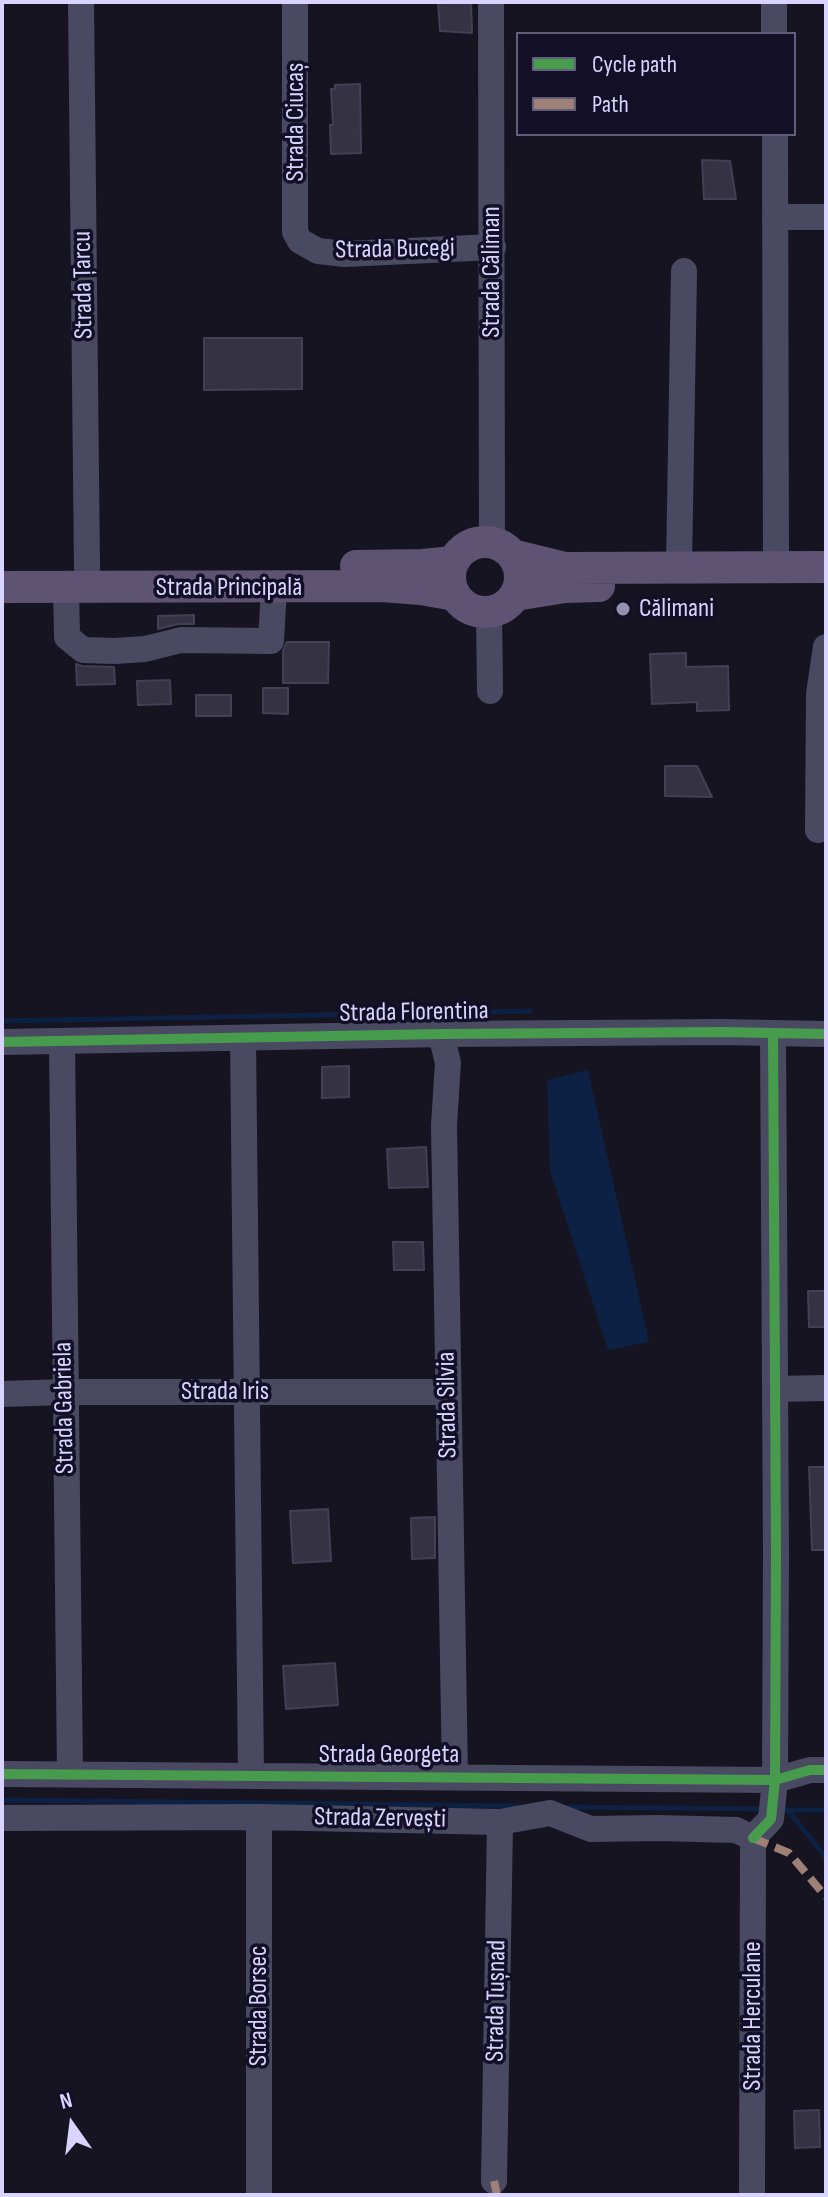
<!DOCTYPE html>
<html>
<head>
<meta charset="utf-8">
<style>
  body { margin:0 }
  #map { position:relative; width:828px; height:2197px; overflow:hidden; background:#161421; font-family:"Sofia Sans Condensed",sans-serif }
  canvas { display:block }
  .frame { position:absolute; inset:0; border:4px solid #d9d4ff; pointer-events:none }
  .legend { position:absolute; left:516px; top:32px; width:280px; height:104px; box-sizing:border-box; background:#130f26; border:2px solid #625e7d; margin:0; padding:10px 14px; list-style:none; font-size:24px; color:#d9d4ff }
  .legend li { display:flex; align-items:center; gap:16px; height:40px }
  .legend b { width:40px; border:2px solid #625e7d }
  .north { position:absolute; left:32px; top:2085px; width:80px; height:80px; -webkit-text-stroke:6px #130f26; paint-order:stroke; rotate:346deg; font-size:22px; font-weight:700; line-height:32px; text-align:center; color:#d9d4ff }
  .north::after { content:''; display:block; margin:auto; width:28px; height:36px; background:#d9d4ff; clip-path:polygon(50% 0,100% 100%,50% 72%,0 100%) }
</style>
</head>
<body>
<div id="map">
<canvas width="828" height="2197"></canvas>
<div class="frame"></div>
<ul class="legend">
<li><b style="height:10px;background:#469c4c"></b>Cycle path</li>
<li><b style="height:10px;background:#9e8076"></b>Path</li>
</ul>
<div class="north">N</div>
</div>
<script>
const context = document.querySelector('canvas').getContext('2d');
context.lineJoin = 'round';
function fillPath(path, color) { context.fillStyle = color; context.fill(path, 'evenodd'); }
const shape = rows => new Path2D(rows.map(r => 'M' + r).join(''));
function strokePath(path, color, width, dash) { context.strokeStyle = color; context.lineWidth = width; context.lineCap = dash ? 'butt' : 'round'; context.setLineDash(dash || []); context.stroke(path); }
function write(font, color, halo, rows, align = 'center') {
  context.font = font + ' "Sofia Sans Condensed",sans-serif'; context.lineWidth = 7; context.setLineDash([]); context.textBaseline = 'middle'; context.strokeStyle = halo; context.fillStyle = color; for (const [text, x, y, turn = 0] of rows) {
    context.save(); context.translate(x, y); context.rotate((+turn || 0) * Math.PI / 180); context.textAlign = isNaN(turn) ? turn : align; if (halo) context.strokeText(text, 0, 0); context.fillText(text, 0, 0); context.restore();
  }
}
fillPath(shape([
  [588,1070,649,1342,608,1350,550,1171,547,1080]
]), '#0d2144');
strokePath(shape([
  [2,1021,530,1011],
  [2,1800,517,1806],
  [567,1807,765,1809],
  [779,1810,826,1810],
  [788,1810,826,1858]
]), '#0d2144', 5);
const building = shape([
  [438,2,471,2,472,33,440,31,438,2],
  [360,84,361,153,331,154,330,125,333,125,331,89,335,89,335,85,360,84],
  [702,160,730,161,736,199,704,199,702,160],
  [204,338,302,338,302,389,204,390,204,338],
  [194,615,194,624,178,624,158,629,158,616,194,615],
  [287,642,329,642,328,683,283,683,283,651,287,642],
  [686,653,686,667,728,666,729,710,697,711,697,702,652,704,650,654,686,653],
  [76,664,82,666,114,667,115,684,77,685,76,664],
  [170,680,171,704,138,705,137,681,170,680],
  [263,688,288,688,288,714,263,713,263,688],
  [196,695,231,695,231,716,196,716,196,695],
  [665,766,697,766,712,797,665,796,665,766],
  [349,1066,349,1097,322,1098,322,1067,349,1066],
  [426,1147,428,1187,389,1188,387,1149,426,1147],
  [393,1242,423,1242,424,1270,394,1270,393,1242],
  [808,1291,826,1291,826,1327,809,1327,808,1291],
  [809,1467,826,1467,826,1550,812,1550,809,1467],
  [328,1509,331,1561,293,1563,290,1511,328,1509],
  [435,1517,435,1558,412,1559,411,1518,435,1517],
  [335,1663,338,1705,286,1709,283,1666,335,1663],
  [819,2110,820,2147,795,2148,794,2111,819,2110]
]);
fillPath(building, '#343243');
strokePath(building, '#433f54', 2);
strokePath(shape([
  [81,2,87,568],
  [295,2,295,232,300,241,318,251,345,254,493,247],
  [491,2,492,543],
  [774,2,774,34],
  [775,134,776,568],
  [775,217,826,217],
  [679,567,684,271],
  [66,587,67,637,83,650,115,651,145,649,181,640,271,641,274,588],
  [489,611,490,691],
  [818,830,819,694,826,647],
  [441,1034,448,1063,444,1125,455,1777],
  [243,1039,251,1776],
  [62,1041,70,1774],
  [2,1042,441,1034,721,1032,826,1034],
  [775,1389,826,1388],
  [2,1394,65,1392,448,1392],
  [2,1774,775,1780,810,1770,826,1770],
  [259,1817,259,2195],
  [2,1818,259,1817,500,1822,550,1813,591,1829,659,1828,736,1830,753,1838],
  [753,1838,771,1819,775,1780,776,1553,773,1034],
  [494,2181,500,1822],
  [752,2195,753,1838]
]), '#4a4962', 26);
strokePath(shape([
  '450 577a35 35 0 1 1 70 0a35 35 0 1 1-70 0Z',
  [512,555,565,568,826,567],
  [356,566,423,565,453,562],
  [2,587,382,586,421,589,455,595],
  [515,595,565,587,599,586]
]), '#5e5373', 32);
strokePath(shape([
  [753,1838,789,1853,826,1897],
  [494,2181,497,2195]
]), '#9e8076', 8, [16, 8]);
strokePath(shape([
  [2,1042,441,1034,721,1032,826,1034],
  [2,1774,775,1780,810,1770,826,1770],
  [753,1838,771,1819,775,1780,776,1553,773,1034]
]), '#469c4c', 10);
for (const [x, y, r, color] of [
  [623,609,8,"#9591b1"]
]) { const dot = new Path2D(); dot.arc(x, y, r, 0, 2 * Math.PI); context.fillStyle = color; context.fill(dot); strokePath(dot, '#130f26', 3); }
write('26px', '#d9d4ff', '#130f26', [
  ["Strada Ciucaș",296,122,-90],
  ["Strada Bucegi",395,250,-1],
  ["Strada Căliman",492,272,-90],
  ["Strada Țarcu",84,285,-91],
  ["Strada Principală",229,588],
  ["Strada Florentina",414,1013,-1],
  ["Strada Iris",225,1392],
  ["Strada Silvia",448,1405,-91],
  ["Strada Gabriela",65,1408,-91],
  ["Strada Georgeta",389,1755],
  ["Strada Zervești",380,1819,1],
  ["Strada Tușnad",497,2001,-89],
  ["Strada Borsec",259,2006,-90],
  ["Strada Herculane",753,2016,-90]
]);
write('26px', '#d9d4ff', '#130f26', [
  ["Călimani",639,609]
], 'left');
</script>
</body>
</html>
